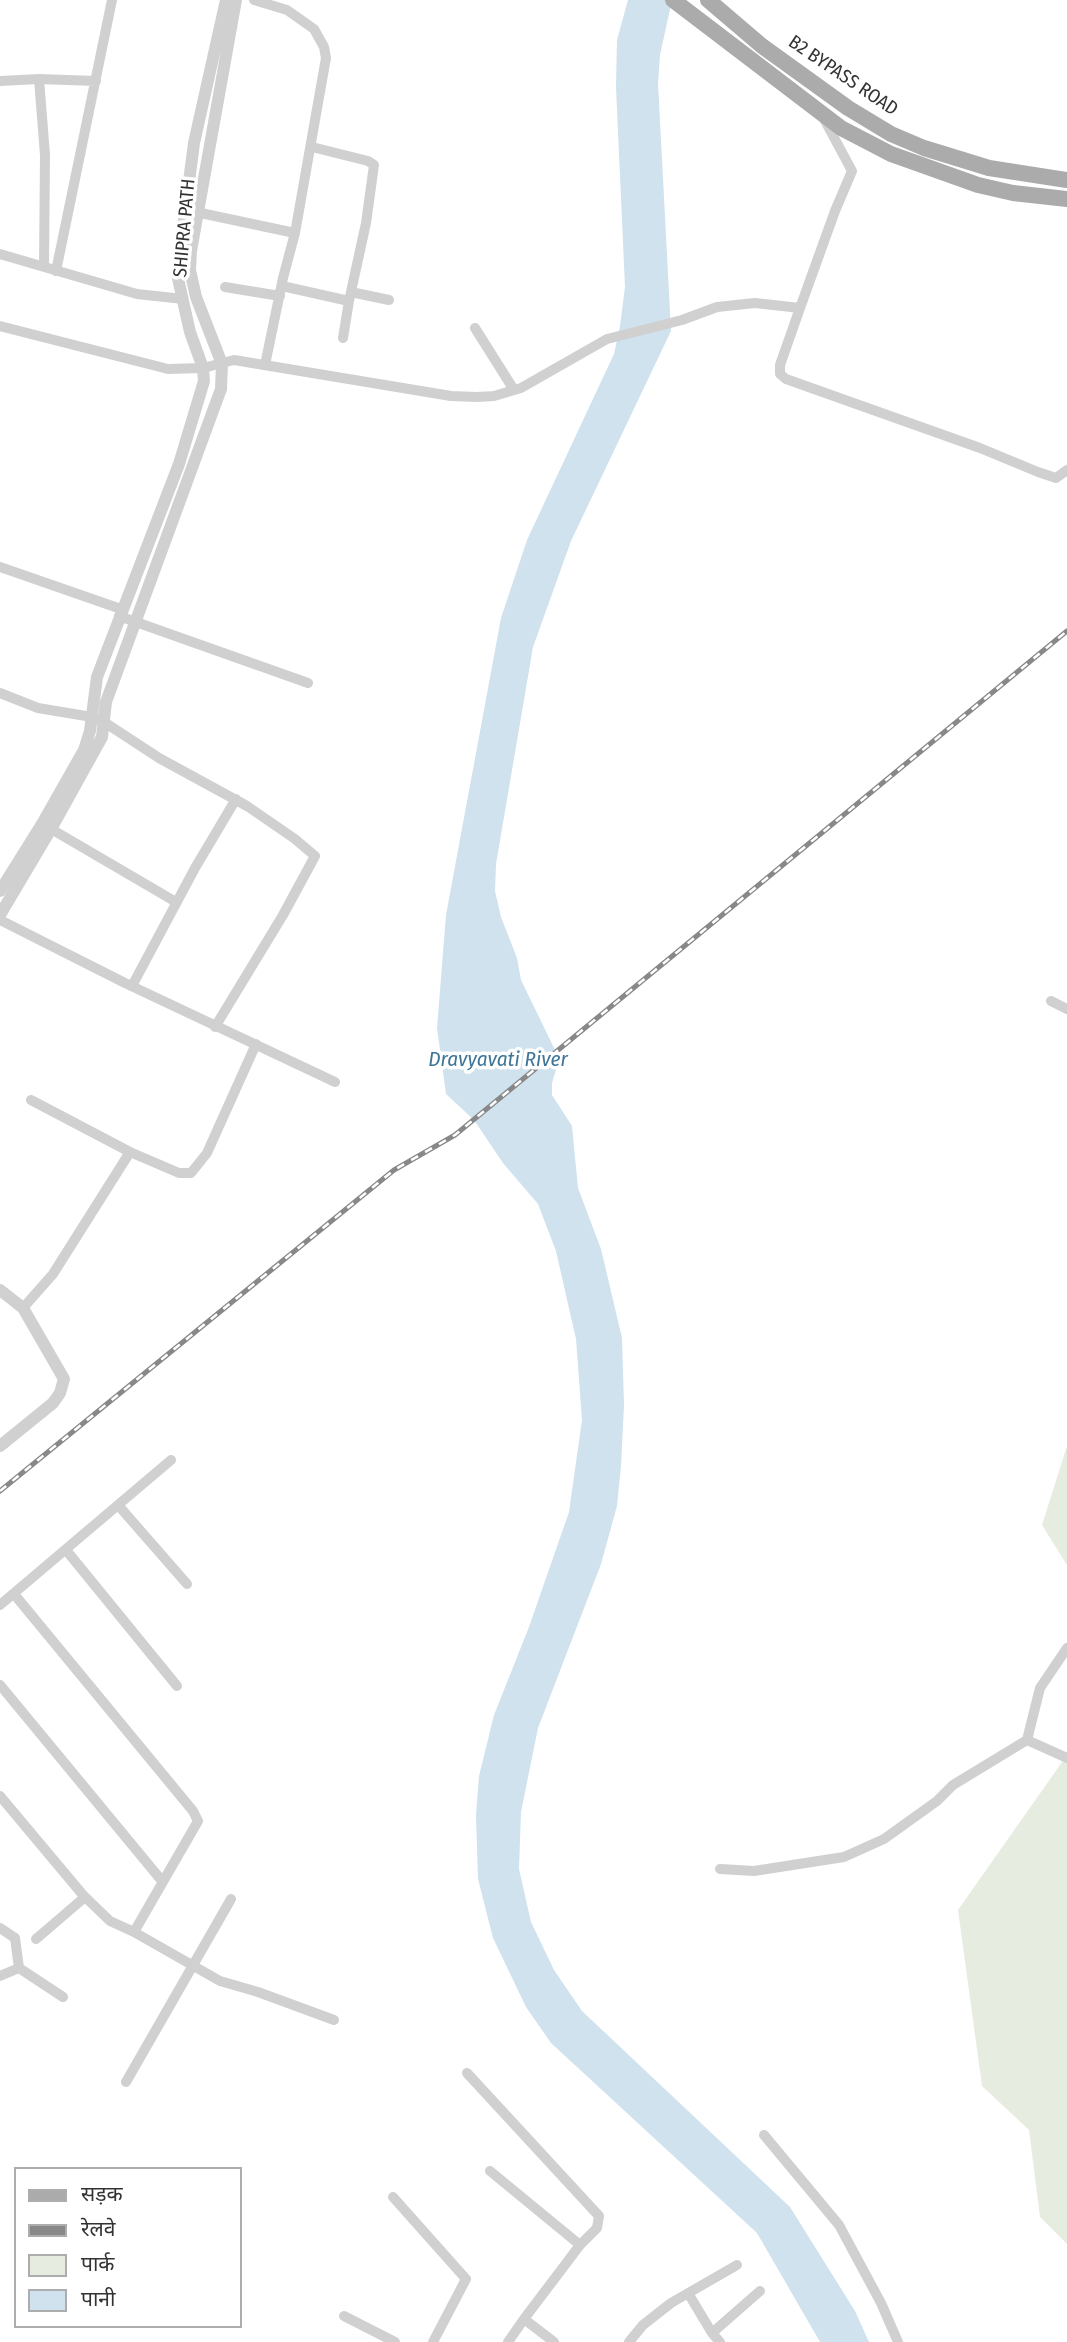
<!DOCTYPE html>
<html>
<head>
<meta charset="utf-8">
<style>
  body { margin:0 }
  #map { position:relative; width:1067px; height:2342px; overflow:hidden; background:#fff; font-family:"Fira Sans Condensed","Noto Sans Devanagari",sans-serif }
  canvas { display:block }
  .legend { position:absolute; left:14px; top:2167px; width:228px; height:161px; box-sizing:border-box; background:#fff; border:2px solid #adadad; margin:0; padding:9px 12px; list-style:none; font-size:21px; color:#333 }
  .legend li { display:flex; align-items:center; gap:14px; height:35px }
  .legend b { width:35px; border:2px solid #adadad }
</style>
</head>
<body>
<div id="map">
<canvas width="1067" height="2342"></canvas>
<ul class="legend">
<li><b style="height:9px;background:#ababab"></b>सड़क</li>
<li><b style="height:9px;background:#888"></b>रेलवे</li>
<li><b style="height:19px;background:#e6ecdf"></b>पार्क</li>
<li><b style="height:19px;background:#cfe2ee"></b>पानी</li>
</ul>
</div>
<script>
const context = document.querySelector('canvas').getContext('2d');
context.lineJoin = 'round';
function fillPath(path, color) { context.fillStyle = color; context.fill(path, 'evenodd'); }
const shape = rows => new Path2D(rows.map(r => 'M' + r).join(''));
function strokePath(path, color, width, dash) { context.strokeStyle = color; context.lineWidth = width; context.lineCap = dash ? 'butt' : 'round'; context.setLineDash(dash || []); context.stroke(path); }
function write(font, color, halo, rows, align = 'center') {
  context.font = font + ' "Fira Sans Condensed",sans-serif'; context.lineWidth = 7; context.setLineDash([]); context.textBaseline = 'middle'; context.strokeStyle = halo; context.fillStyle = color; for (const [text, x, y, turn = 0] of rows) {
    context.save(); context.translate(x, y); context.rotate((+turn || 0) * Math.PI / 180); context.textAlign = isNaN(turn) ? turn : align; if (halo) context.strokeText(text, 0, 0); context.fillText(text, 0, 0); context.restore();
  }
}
fillPath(shape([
  [1067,1446,1067,1565,1042,1525],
  [1067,1755,1067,2244,1040,2217,1029,2130,982,2086,958,1910]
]), '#e6ecdf');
fillPath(shape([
  [628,0,672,0,660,55,658,83,671,331,571,541,533,647,496,864,495,891,501,917,517,958,521,980,556,1052,558,1063,552,1083,552,1095,572,1126,578,1188,601,1249,622,1338,624,1405,621,1466,617,1506,601,1564,538,1728,521,1812,519,1869,531,1922,554,1970,582,2011,790,2207,855,2311,869,2342,820,2342,757,2233,551,2043,526,2007,493,1938,478,1879,476,1815,479,1776,494,1715,529,1627,569,1512,582,1420,576,1339,556,1251,538,1204,503,1163,474,1120,446,1094,437,1028,446,915,501,618,527,540,614,354,620,326,625,287,616,87,617,40]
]), '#cfe2ee');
strokePath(shape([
  [254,0,287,10,314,29,324,47,326,58,295,233,283,278,265,365],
  [39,79,45,155,44,267],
  [0,81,39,79,96,81],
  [823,117,852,171,835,211,800,308,780,365,780,374,786,379,980,448,1038,472,1056,478,1067,470],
  [191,211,295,233],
  [0,254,137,294,183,299],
  [56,271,112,0],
  [282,286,349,301,366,223,374,165,368,161,312,147],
  [225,287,280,296],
  [351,292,389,300],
  [0,326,168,369,203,368,234,360,451,396,477,397,494,396,521,388,607,339,682,320,717,307,755,303,800,308],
  [475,328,514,390],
  [343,338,349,301],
  [0,567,121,609],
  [119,616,308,683],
  [0,693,38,708,92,717,104,722,159,758,247,806,295,839,315,856,283,915,215,1027],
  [46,826,176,902],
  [0,920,125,983,335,1082],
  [132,986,195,868,236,799],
  [1051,1001,1067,1009],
  [31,1100,130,1152,179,1173,191,1173,207,1153,256,1044],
  [23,1308,53,1274,130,1152],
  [118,1505,187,1584],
  [66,1550,177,1686],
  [14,1594,193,1811,198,1821,134,1932],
  [0,1605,171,1460],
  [0,1685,162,1881],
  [1027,1740,1067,1758],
  [0,1796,83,1895,110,1921,134,1932,220,1981,258,1992,334,2020],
  [720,1869,754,1871,844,1857,884,1839,937,1801,953,1785,1027,1740,1040,1688,1067,1648],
  [0,1928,15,1938,19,1968,0,1976],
  [36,1939,85,1897],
  [19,1968,63,1997],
  [467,2073,599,2216,597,2228,580,2245,524,2319,554,2342],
  [126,2082,231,1899],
  [764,2135,839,2225,881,2303,898,2342],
  [490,2171,580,2245],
  [393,2197,466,2279,433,2342],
  [688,2293,712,2333,720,2342],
  [344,2316,395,2342],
  [712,2333,760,2291],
  [508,2342,524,2319],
  [629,2342,643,2325,671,2303,737,2265]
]), '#d0d0d0', 10);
strokePath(shape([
  [0,891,42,824,84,750,90,731,97,677,179,464,204,381,203,368,190,332,177,274,194,143,226,0],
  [0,915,51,829,102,737,106,702,221,389,222,364,196,297,190,270,191,251,236,0],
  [0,1290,23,1308,64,1379,60,1393,53,1403,0,1446]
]), '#d0d0d0', 12);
strokePath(shape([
  [673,0,841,128,891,154,978,185,1013,193,1067,199],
  [708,0,762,46,848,108,891,134,924,148,989,168,1067,180]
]), '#ababab', 16);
const rail = shape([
  [0,1491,394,1170,455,1135,1067,631]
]);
strokePath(rail, '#888', 5);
strokePath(rail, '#fff', 2.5, [8]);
write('19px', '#333', '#fff', [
  ["B2 BYPASS ROAD",843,76,34],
  ["SHIPRA PATH",185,228,-85]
]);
write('italic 21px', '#3f7597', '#fff', [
  ["Dravyavati River",498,1060]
]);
</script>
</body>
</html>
